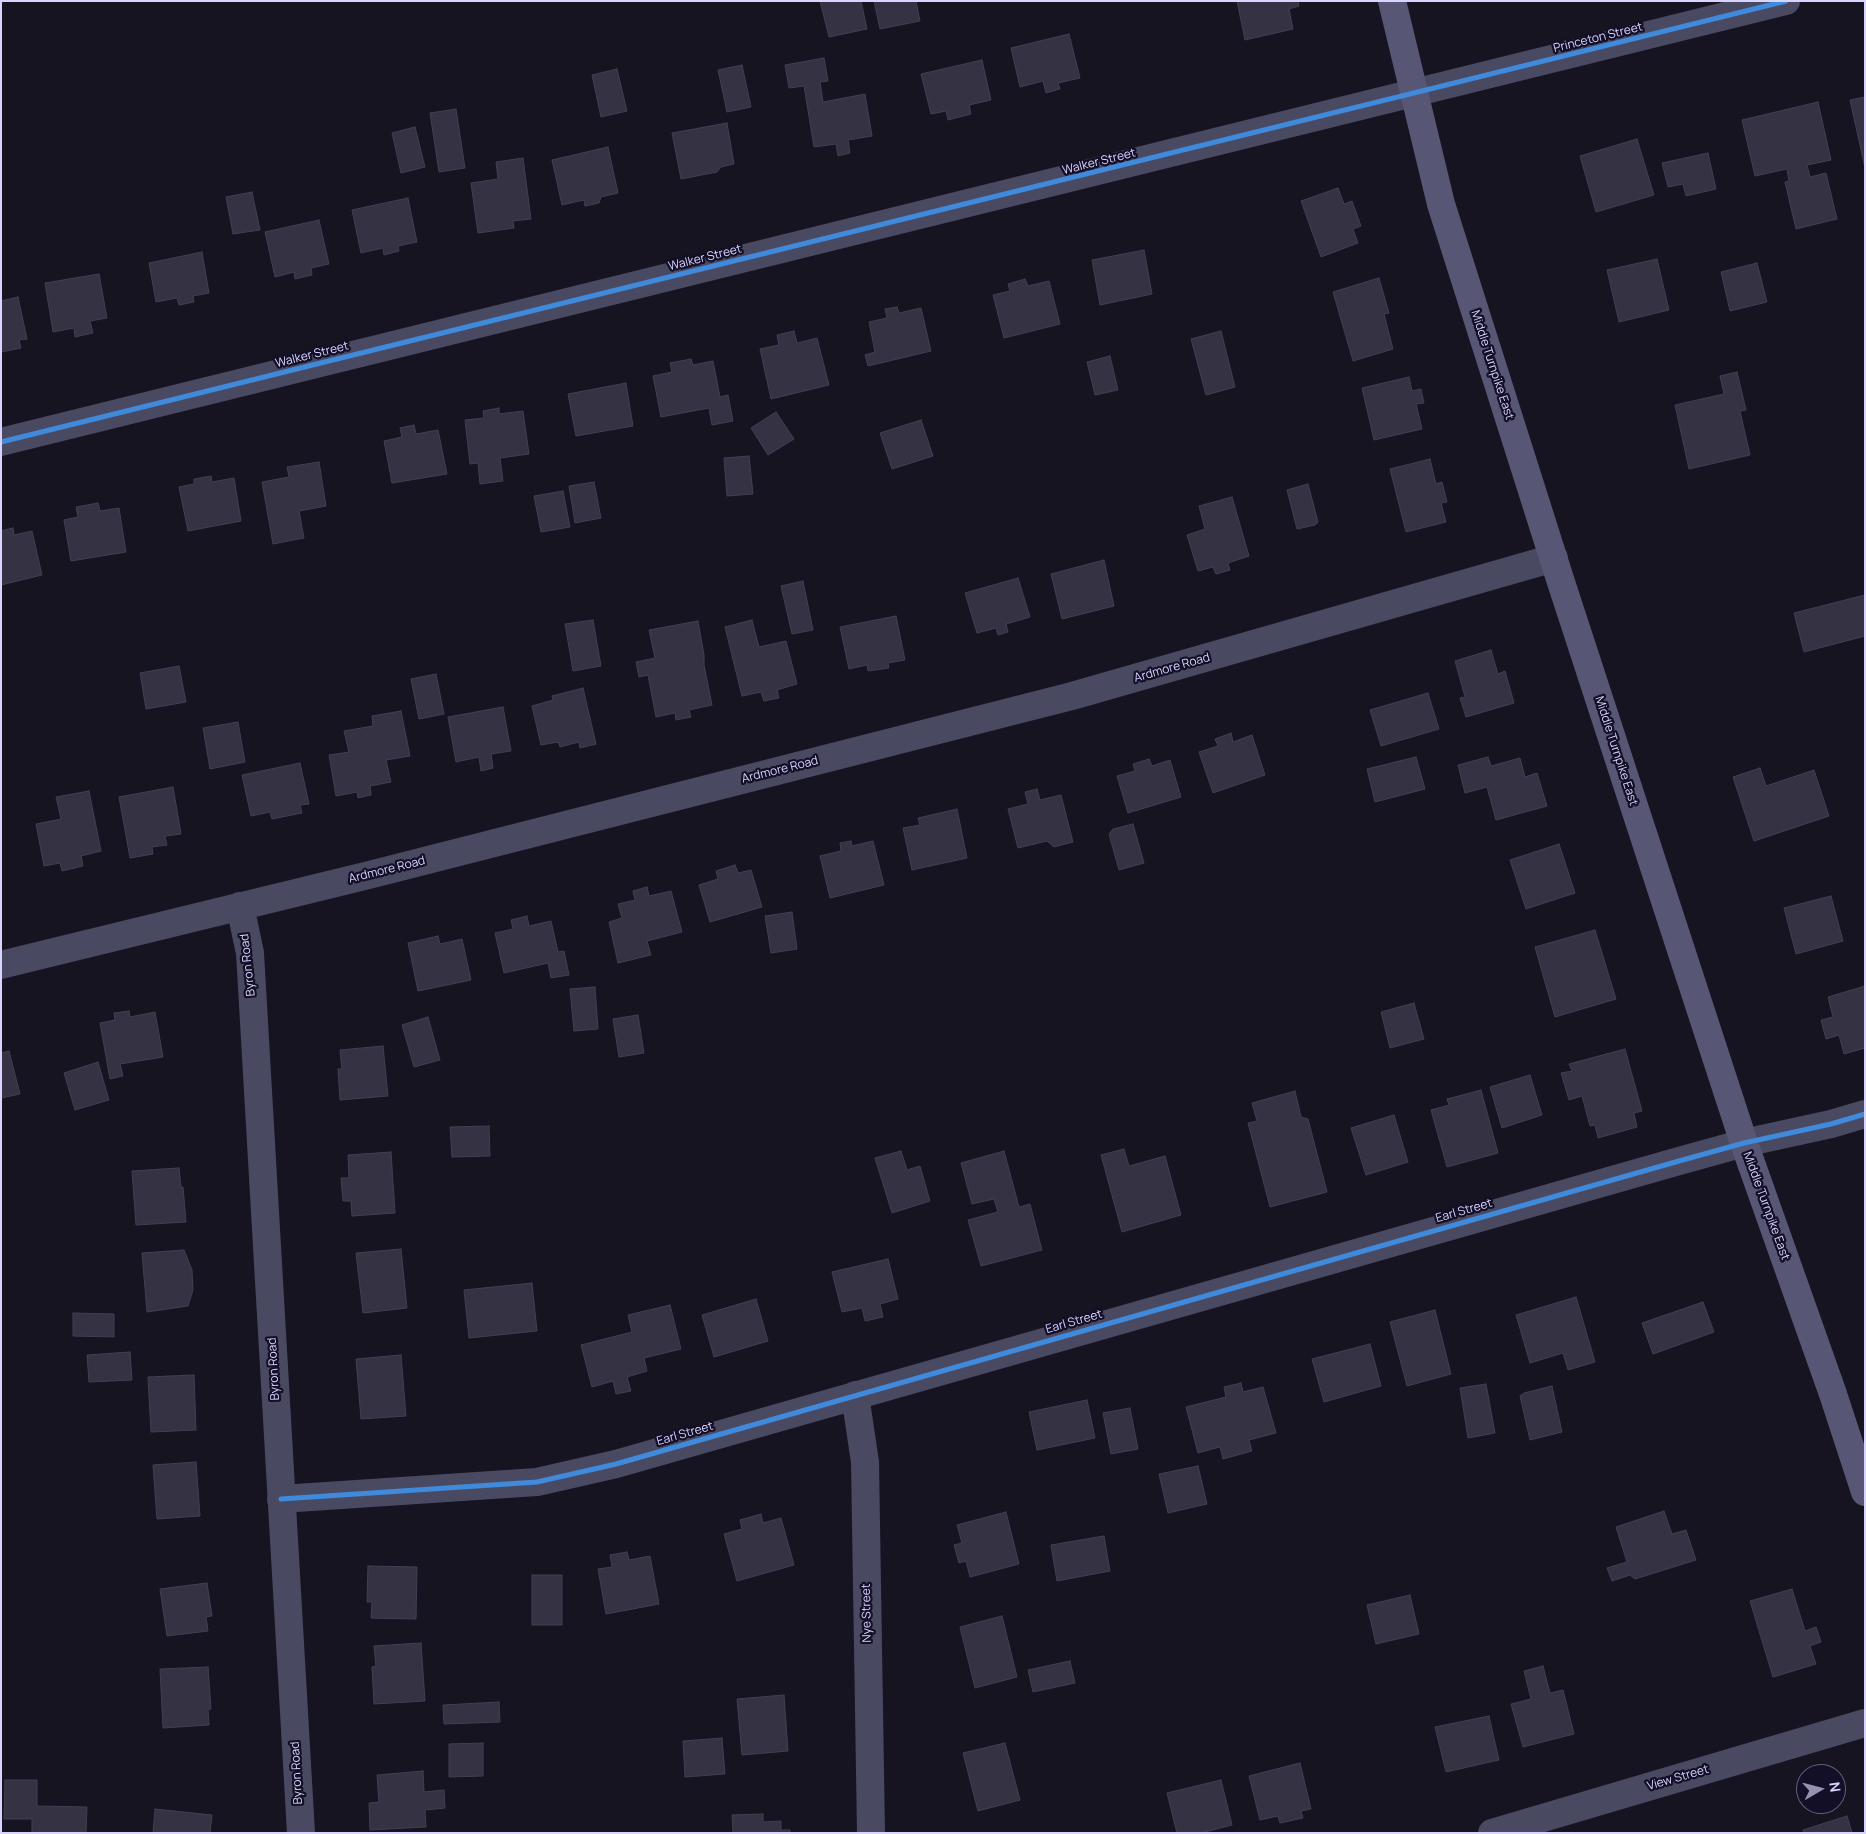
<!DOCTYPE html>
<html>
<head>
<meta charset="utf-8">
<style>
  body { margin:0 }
  #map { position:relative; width:1866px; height:1834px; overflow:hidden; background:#161421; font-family:Manrope,sans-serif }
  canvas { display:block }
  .frame { position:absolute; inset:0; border:2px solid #d9d4ff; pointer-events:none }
  .north { position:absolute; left:1796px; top:1764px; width:50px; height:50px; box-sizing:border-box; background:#130f26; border:1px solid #625e7d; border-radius:50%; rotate:82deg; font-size:14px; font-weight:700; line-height:20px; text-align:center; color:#d9d4ff }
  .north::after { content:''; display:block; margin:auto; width:18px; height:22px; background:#9591b1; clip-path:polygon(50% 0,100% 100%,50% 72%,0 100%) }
</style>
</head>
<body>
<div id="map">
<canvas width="1866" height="1834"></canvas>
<div class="frame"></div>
<div class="north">N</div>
</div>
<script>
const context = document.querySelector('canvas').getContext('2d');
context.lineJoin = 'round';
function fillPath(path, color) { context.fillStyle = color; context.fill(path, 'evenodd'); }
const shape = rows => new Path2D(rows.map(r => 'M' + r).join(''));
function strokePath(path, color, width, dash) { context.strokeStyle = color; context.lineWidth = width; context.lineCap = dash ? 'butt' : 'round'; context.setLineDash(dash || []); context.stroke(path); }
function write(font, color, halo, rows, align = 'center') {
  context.font = font + ' Manrope,sans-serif'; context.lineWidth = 4.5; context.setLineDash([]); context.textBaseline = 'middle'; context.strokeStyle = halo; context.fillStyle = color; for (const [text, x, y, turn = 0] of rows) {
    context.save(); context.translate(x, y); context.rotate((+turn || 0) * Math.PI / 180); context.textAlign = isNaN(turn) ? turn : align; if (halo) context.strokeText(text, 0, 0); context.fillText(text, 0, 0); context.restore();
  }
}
const building = shape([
  [820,1,861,1,867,29,829,37,820,1],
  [874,1,916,1,920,21,880,29,874,1],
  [1237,1,1298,1,1299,6,1289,9,1293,29,1245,40,1237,1],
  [1069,34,1080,78,1058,83,1060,89,1046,93,1043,81,1020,87,1011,48,1069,34],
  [824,58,828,81,820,82,823,102,865,94,872,136,848,140,850,153,838,156,836,144,814,147,804,86,789,88,785,65,824,58],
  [982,60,991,100,969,105,971,114,948,120,946,111,931,114,921,74,982,60],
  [742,65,751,107,727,112,718,70,742,65],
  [617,69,627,111,601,117,592,75,617,69],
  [1865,97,1865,168,1850,100,1865,97],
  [1818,102,1831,160,1807,165,1810,177,1826,173,1837,219,1796,229,1785,182,1789,181,1787,169,1755,176,1742,120,1818,102],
  [456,109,465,168,439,172,430,113,456,109],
  [727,123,734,164,721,167,717,172,681,179,672,133,727,123],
  [415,127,425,167,401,173,392,133,415,127],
  [1637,139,1654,195,1596,212,1580,156,1637,139],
  [608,147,618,193,601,197,599,203,585,206,584,200,562,205,552,160,608,147],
  [1708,153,1716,189,1686,196,1683,184,1668,187,1662,163,1708,153],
  [523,158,531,219,513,221,514,228,478,233,471,183,498,179,496,162,523,158],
  [1338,188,1344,204,1352,201,1361,226,1353,229,1358,243,1321,257,1301,201,1338,188],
  [252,192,260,230,233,234,226,197,252,192],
  [408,198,417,242,398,246,399,251,384,255,383,248,361,253,352,210,408,198],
  [319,220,329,264,311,268,312,275,295,279,294,272,275,277,265,232,319,220],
  [1144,250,1152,294,1100,305,1092,260,1144,250],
  [202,252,209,293,193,296,194,302,179,305,177,298,156,302,149,263,202,252],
  [1657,259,1669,310,1619,322,1607,270,1657,259],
  [1757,263,1767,302,1730,311,1721,272,1757,263],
  [99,274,107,318,90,321,93,333,75,337,74,328,53,332,45,283,99,274],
  [1379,278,1389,313,1384,314,1393,349,1353,361,1333,292,1379,278],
  [1025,279,1028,286,1049,281,1060,324,1004,338,993,295,1010,291,1008,284,1025,279],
  [18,297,27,339,19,340,21,348,1,352,1,301,18,297],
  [897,307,899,313,921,308,931,351,868,366,865,355,875,352,869,322,887,318,885,309,897,307],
  [794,331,797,343,817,338,829,385,771,399,760,349,779,345,777,335,794,331],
  [1221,331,1235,387,1206,395,1191,339,1221,331],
  [1110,356,1118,390,1095,395,1087,362,1110,356],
  [691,359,693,365,713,361,720,397,728,395,733,421,712,425,709,408,661,417,653,376,672,372,670,363,691,359],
  [1737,372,1746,410,1740,411,1750,455,1689,469,1675,405,1724,394,1720,376,1737,372],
  [1409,377,1412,391,1421,389,1424,403,1416,404,1422,429,1374,440,1362,388,1409,377],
  [626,383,633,426,576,436,568,394,626,383],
  [499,408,499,414,523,411,529,454,500,458,503,481,480,484,478,463,470,464,465,420,484,418,483,411,499,408],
  [776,412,794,439,768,455,751,428,776,412],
  [921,420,933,456,892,469,880,433,921,420],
  [414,425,416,434,438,430,447,474,392,483,384,441,402,437,400,428,414,425],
  [749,456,753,494,727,496,724,458,749,456],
  [1430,459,1436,484,1442,482,1447,502,1441,503,1446,522,1406,532,1390,469,1430,459],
  [319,462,326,506,299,511,304,538,273,544,262,482,289,477,287,467,319,462],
  [211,476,212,482,234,478,241,521,188,531,179,487,194,484,194,479,211,476],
  [594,482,601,518,575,523,569,486,594,482],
  [1308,484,1318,522,1315,525,1297,529,1287,490,1308,484],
  [563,491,570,527,541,532,534,496,563,491],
  [1232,497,1249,556,1228,563,1230,570,1216,574,1213,567,1198,571,1187,535,1205,529,1199,506,1232,497],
  [98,503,100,511,119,508,126,552,71,561,64,520,78,517,76,507,98,503],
  [13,528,14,535,32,531,42,575,1,585,1,531,13,528],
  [1104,560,1114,606,1062,619,1051,574,1104,560],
  [1018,578,1030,617,1006,624,1008,632,998,635,996,628,977,633,965,593,1018,578],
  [803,581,813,630,792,634,781,586,803,581],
  [1865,595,1865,636,1804,652,1794,613,1865,595],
  [896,616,905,660,888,663,889,668,868,671,867,665,849,669,840,627,896,616],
  [593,620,601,666,573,671,565,624,593,620],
  [752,620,759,647,786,641,797,684,777,690,779,698,764,701,761,692,742,696,725,627,752,620],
  [698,621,704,655,704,665,712,705,689,710,691,717,676,720,675,713,656,717,648,675,639,677,636,662,655,658,649,630,698,621],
  [1491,650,1498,674,1505,671,1514,703,1466,717,1460,698,1465,697,1455,661,1491,650],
  [179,666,186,702,146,709,140,673,179,666],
  [436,674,444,714,419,719,411,679,436,674],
  [583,688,596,744,580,748,579,742,560,747,558,742,541,745,532,706,553,700,552,696,583,688],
  [1428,693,1439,729,1381,746,1370,710,1428,693],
  [503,707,511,751,491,754,493,768,481,771,479,757,456,762,448,717,503,707],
  [401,711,410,756,386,760,391,782,370,786,371,795,358,798,357,792,336,796,329,755,349,752,344,731,373,726,372,716,401,711],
  [238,722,245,762,210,769,203,728,238,722],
  [1231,733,1233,742,1252,735,1265,775,1213,793,1199,752,1218,746,1215,739,1231,733],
  [1416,757,1425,789,1375,802,1367,769,1416,757],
  [1488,757,1491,766,1520,758,1525,777,1537,773,1547,806,1496,820,1487,787,1465,793,1458,765,1488,757],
  [1149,759,1152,766,1170,760,1181,797,1128,813,1117,776,1135,771,1133,764,1149,759],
  [300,763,309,804,300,805,302,813,272,819,270,812,251,816,242,775,300,763],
  [1760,768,1766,786,1814,770,1829,816,1754,841,1733,777,1760,768],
  [173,787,181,834,165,836,167,845,152,847,153,854,130,858,119,797,173,787],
  [1037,789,1040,800,1061,795,1073,842,1054,847,1047,841,1018,848,1008,809,1028,804,1025,792,1037,789],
  [89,791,101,851,81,856,83,866,62,871,60,863,44,866,36,824,61,819,56,797,89,791],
  [957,809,967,858,912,870,903,828,920,825,918,818,957,809],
  [1133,824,1144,863,1119,870,1109,834,1113,829,1133,824],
  [851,841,852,846,873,841,884,885,830,898,820,856,841,851,840,843,851,841],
  [1559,844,1575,893,1526,909,1510,860,1559,844],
  [735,865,738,873,751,870,762,907,710,922,699,885,718,879,716,871,735,865],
  [647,887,649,896,671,891,682,932,647,941,651,955,618,963,609,922,622,918,618,904,635,900,633,891,647,887],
  [1831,896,1843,941,1796,954,1784,908,1831,896],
  [792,912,797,949,771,953,765,916,792,912],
  [527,916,529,926,551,921,558,952,564,951,569,975,551,978,548,963,504,973,495,933,513,929,511,920,527,916],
  [1595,930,1616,999,1555,1017,1535,947,1595,930],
  [438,936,440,944,462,939,471,980,418,991,408,943,438,936],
  [1865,986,1865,1048,1844,1054,1839,1035,1826,1039,1821,1020,1833,1017,1828,997,1865,986],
  [595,987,598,1029,574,1031,570,989,595,987],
  [1414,1003,1424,1039,1390,1048,1381,1012,1414,1003],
  [129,1011,130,1017,155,1012,163,1057,120,1064,123,1076,110,1079,100,1023,115,1020,114,1013,129,1011],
  [638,1015,644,1053,619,1057,613,1019,638,1015],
  [428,1017,440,1060,414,1067,402,1025,428,1017],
  [383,1046,388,1096,340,1100,338,1069,342,1069,340,1050,383,1046],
  [1625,1049,1642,1111,1634,1113,1637,1127,1598,1138,1595,1125,1590,1126,1582,1096,1569,1100,1561,1073,1572,1071,1569,1064,1625,1049],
  [9,1051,20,1094,1,1098,1,1053,9,1051],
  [98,1062,109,1100,75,1110,64,1073,98,1062],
  [1530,1075,1542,1115,1502,1128,1490,1087,1530,1075],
  [1481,1090,1498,1153,1447,1167,1431,1110,1449,1105,1447,1099,1481,1090],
  [1295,1091,1301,1117,1308,1119,1327,1192,1270,1207,1248,1123,1257,1121,1252,1103,1295,1091],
  [1394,1115,1408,1162,1366,1175,1351,1128,1394,1115],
  [489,1126,490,1156,452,1157,450,1127,489,1126],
  [1124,1149,1129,1166,1165,1156,1181,1215,1122,1232,1101,1155,1124,1149],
  [901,1151,907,1170,920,1166,930,1201,892,1213,875,1158,901,1151],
  [1004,1151,1019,1207,1030,1204,1042,1250,981,1266,968,1220,998,1212,994,1199,972,1204,961,1163,1004,1151],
  [391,1152,395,1213,352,1216,351,1201,343,1201,341,1178,349,1178,348,1155,391,1152],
  [179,1168,181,1187,183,1187,186,1222,136,1225,132,1171,179,1168],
  [401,1249,407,1308,363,1313,356,1253,401,1249],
  [184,1250,192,1270,193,1290,188,1306,147,1312,142,1253,184,1250],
  [888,1259,898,1299,880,1304,883,1317,865,1321,862,1308,842,1312,832,1272,888,1259],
  [532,1283,537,1331,469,1338,464,1290,532,1283],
  [1576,1297,1595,1362,1568,1370,1563,1353,1530,1363,1516,1315,1576,1297],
  [756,1299,768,1341,714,1357,702,1315,756,1299],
  [1703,1302,1714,1332,1653,1354,1642,1323,1703,1302],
  [670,1305,681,1349,644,1358,647,1371,627,1377,631,1391,616,1394,613,1381,592,1387,581,1345,632,1332,628,1315,670,1305],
  [1435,1310,1451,1374,1407,1386,1390,1322,1435,1310],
  [73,1313,114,1314,114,1337,73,1336,73,1313],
  [1370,1344,1381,1386,1324,1402,1312,1359,1370,1344],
  [130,1352,132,1380,89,1382,87,1355,130,1352],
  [401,1355,406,1416,361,1419,356,1359,401,1355],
  [194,1375,196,1430,151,1432,148,1377,194,1375],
  [1241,1383,1243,1392,1263,1387,1276,1433,1249,1440,1252,1451,1223,1459,1220,1447,1198,1453,1186,1407,1226,1397,1224,1387,1241,1383],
  [1486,1384,1495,1433,1468,1438,1460,1388,1486,1384],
  [1552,1386,1562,1432,1530,1440,1520,1396,1524,1393,1552,1386],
  [1087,1400,1095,1438,1037,1450,1029,1412,1087,1400],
  [1130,1408,1138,1449,1111,1454,1103,1413,1130,1408],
  [196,1462,200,1516,157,1519,153,1465,196,1462],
  [1198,1466,1207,1504,1168,1513,1159,1474,1198,1466],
  [1664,1511,1672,1534,1686,1530,1696,1560,1635,1579,1630,1575,1612,1581,1607,1568,1627,1562,1616,1527,1664,1511],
  [1006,1512,1019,1564,970,1577,966,1561,959,1563,954,1545,962,1543,957,1525,1006,1512],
  [761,1514,763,1523,781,1518,794,1565,737,1581,724,1534,742,1529,740,1520,761,1514],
  [1104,1536,1110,1571,1057,1581,1051,1545,1104,1536],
  [627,1552,629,1560,650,1556,659,1604,606,1614,598,1569,612,1567,610,1555,627,1552],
  [368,1566,417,1567,416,1619,371,1618,372,1602,367,1602,368,1566],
  [532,1575,562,1575,562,1625,532,1625,532,1575],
  [207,1583,212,1616,206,1617,208,1631,167,1636,160,1589,207,1583],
  [1792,1589,1805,1631,1816,1627,1821,1642,1810,1646,1816,1664,1773,1677,1750,1601,1792,1589],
  [1410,1595,1419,1634,1376,1644,1367,1605,1410,1595],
  [1002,1616,1017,1677,975,1688,960,1627,1002,1616],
  [421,1643,425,1701,374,1704,372,1667,376,1666,374,1646,421,1643],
  [1070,1661,1075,1683,1033,1692,1028,1670,1070,1661],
  [1543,1666,1550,1693,1563,1690,1574,1734,1523,1747,1511,1704,1531,1699,1524,1671,1543,1666],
  [208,1667,211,1709,208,1710,209,1725,163,1728,160,1669,208,1667],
  [784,1695,788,1751,742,1755,737,1699,784,1695],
  [499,1702,500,1722,444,1724,443,1705,499,1702],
  [1489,1716,1499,1760,1446,1772,1435,1727,1489,1716],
  [722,1738,725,1774,685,1777,683,1741,722,1738],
  [483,1743,483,1776,449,1777,449,1744,483,1743],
  [1005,1743,1020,1800,978,1811,963,1753,1005,1743],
  [1300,1763,1311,1809,1301,1811,1303,1818,1280,1823,1278,1816,1260,1820,1249,1776,1300,1763],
  [423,1771,424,1792,444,1790,445,1808,425,1810,426,1827,370,1830,369,1803,379,1802,377,1775,423,1771],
  [5,1780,37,1780,37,1806,87,1807,86,1833,32,1833,32,1819,4,1819,5,1780],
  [1221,1780,1232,1825,1201,1833,1177,1833,1167,1793,1221,1780],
  [155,1809,212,1815,210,1833,153,1833,155,1809],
  [763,1814,763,1822,781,1821,781,1830,790,1830,790,1833,733,1833,732,1815,763,1814],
  [1847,1816,1852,1833,1804,1833,1803,1830,1847,1816]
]);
fillPath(building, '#343243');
strokePath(building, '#433f54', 1);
strokePath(shape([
  [1,442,1786,1],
  [240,906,250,953,301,1833],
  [1,965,369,875,1072,696,1554,558],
  [855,1395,865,1462,871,1833],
  [281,1499,537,1482,616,1464,1679,1161,1744,1143,1831,1124,1865,1114],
  [1492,1833,1865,1723]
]), '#4a4962', 28);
strokePath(shape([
  [1392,1,1441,204,1560,579,1744,1143,1833,1394,1865,1492]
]), '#575674', 28);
strokePath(shape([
  [1,442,1786,1],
  [281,1499,537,1482,616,1464,1679,1161,1744,1143,1831,1124,1865,1114]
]), '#408adc', 5);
write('12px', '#d9d4ff', '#130f26', [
  ["Princeton Street",1598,38,-14],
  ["Walker Street",1099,162,-14],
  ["Walker Street",705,258,-14],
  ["Walker Street",312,355,-14],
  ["Middle Turnpike East",1492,365,72],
  ["Ardmore Road",1172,668,-16],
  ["Middle Turnpike East",1616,751,72],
  ["Ardmore Road",780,770,-14],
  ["Ardmore Road",387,870,-14],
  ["Byron Road",248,965,-96],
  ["Middle Turnpike East",1766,1206,70],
  ["Earl Street",1464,1211,-16],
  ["Earl Street",1074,1322,-16],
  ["Byron Road",274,1369,-93],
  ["Earl Street",685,1434,-16],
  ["Nye Street",867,1613,-91],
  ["Byron Road",297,1773,-93],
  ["View Street",1678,1778,-16]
]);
</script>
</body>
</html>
